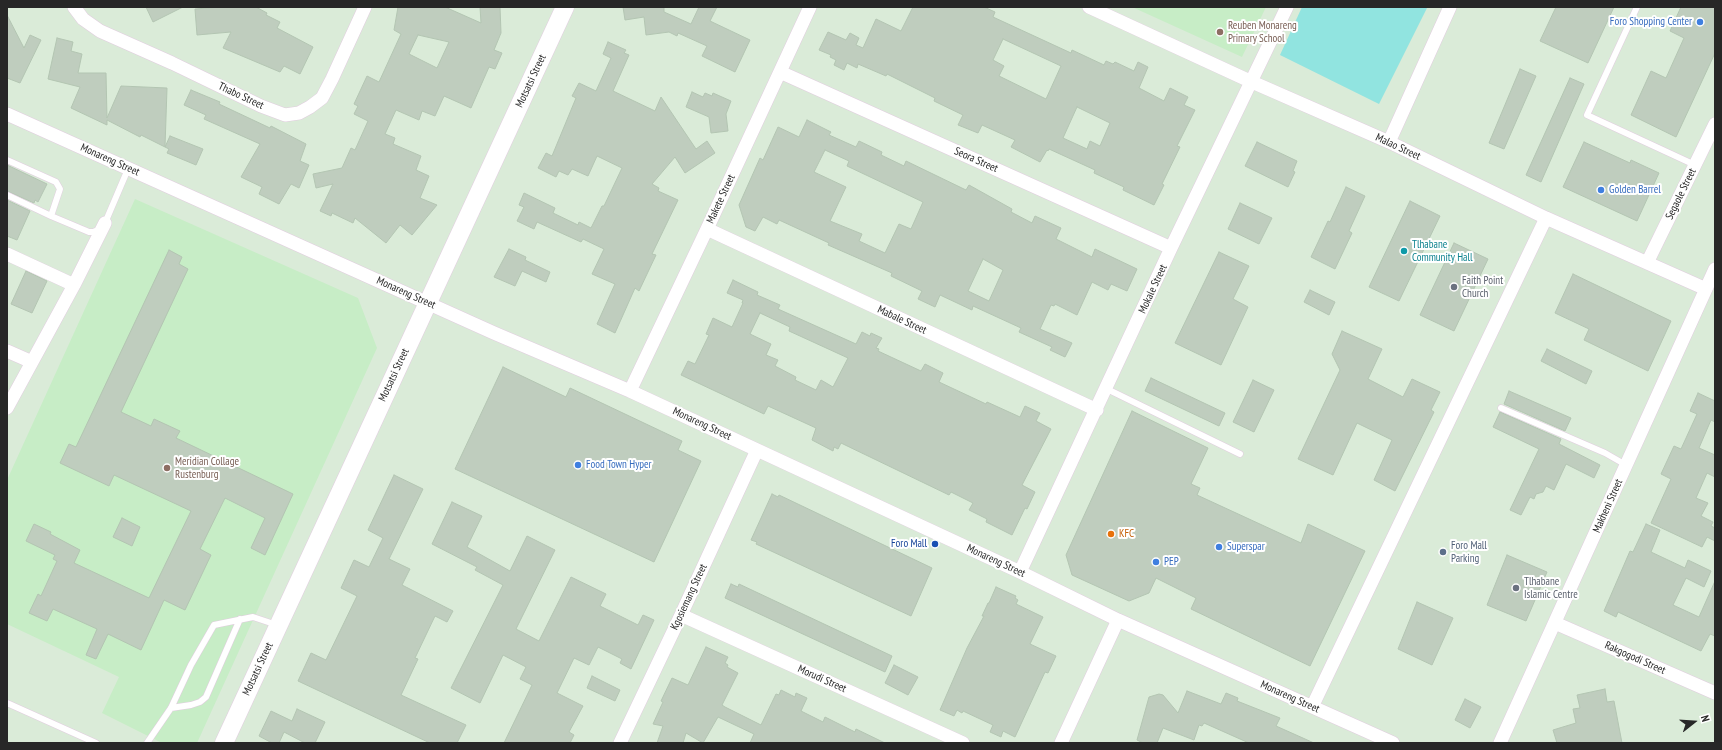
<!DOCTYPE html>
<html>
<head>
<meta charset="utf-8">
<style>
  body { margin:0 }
  #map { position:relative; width:1722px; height:750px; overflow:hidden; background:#daebd8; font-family:"PT Sans Narrow",sans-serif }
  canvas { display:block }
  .frame { position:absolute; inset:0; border:8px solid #272727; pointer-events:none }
  .north { position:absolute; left:1674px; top:702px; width:40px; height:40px; -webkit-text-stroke:3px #fff; paint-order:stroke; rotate:73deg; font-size:11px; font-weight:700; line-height:16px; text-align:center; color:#272727 }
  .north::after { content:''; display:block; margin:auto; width:14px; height:18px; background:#272727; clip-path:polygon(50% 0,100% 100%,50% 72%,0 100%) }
</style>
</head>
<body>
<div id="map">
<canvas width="1722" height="750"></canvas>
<div class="frame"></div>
<div class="north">N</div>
</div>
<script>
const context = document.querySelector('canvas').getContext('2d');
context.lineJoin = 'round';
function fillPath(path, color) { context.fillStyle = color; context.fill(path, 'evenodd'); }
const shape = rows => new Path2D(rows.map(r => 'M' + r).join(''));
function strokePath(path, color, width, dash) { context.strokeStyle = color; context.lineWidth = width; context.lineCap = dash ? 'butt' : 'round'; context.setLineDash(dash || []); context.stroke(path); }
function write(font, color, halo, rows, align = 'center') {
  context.font = font + ' "PT Sans Narrow",sans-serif'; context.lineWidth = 4; context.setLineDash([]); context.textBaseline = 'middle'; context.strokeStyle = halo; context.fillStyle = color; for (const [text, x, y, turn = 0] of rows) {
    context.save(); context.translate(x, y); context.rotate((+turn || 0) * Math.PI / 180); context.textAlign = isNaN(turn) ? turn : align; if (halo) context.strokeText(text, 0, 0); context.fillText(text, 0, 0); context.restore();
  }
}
fillPath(shape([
  [1132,7,1266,7,1242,57],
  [135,199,358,298,377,348,197,743,162,743,102,713,119,677,7,624,7,480]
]), '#c7edc6');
fillPath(shape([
  [1302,7,1424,7,1427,8,1379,104,1280,55]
]), '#91e4e0');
const building = shape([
  [146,7,183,7,153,22,146,7],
  [220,7,256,7,267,13,266,15,280,22,277,28,313,47,300,74,284,66,280,72,223,48,231,32,197,35,195,9,220,7],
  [398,7,445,7,481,23,480,7,500,7,501,33,494,50,502,53,495,69,489,67,471,108,444,96,435,116,422,111,419,120,396,110,385,134,395,138,393,144,421,156,416,170,429,176,420,198,437,205,412,235,400,225,386,243,355,218,353,223,332,213,331,216,320,211,333,184,316,188,313,174,342,168,351,148,355,150,368,121,354,114,358,106,354,104,367,76,379,82,401,34,394,30,398,7],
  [418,35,449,42,437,68,409,54,418,35],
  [623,7,664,7,664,12,691,24,699,7,717,7,710,21,750,40,735,72,702,56,707,46,678,33,677,36,669,32,646,35,644,17,625,20,623,7],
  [913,7,984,7,995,12,993,17,1071,53,1072,50,1104,65,1106,61,1113,64,1115,62,1134,71,1138,62,1148,67,1139,88,1164,101,1170,88,1188,97,1184,105,1195,110,1177,146,1180,147,1162,184,1164,185,1154,205,1123,190,1124,187,1094,173,1095,170,1049,149,1048,151,1047,150,1040,162,1011,147,1015,140,982,125,978,133,958,125,963,115,934,101,935,98,887,74,886,76,858,64,857,68,847,63,844,70,834,65,836,60,830,57,831,55,819,50,828,32,846,40,850,33,859,38,856,45,863,48,876,19,901,31,913,7],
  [1003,39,1061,66,1046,99,999,76,1004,66,993,60,1003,39],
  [1077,107,1110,123,1100,146,1090,141,1087,149,1063,138,1077,107],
  [1556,7,1614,7,1588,63,1540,41,1556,7],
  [1681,7,1715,7,1715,53,1676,137,1631,115,1651,71,1666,78,1684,38,1670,31,1681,7],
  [7,15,24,48,30,35,41,40,20,83,7,78,7,15],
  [57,38,73,42,71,51,82,54,78,73,106,73,107,118,121,86,167,88,165,147,141,135,140,137,107,120,107,125,71,108,80,87,48,79,57,38],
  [608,42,626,50,624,53,629,55,613,91,655,111,661,97,696,149,707,141,715,153,685,173,675,157,652,184,659,188,658,191,678,200,652,254,656,255,639,291,635,288,615,333,597,324,615,284,592,274,604,249,583,239,581,242,537,222,534,229,517,221,524,207,519,205,524,193,555,208,553,213,578,225,579,222,591,228,602,206,604,206,622,168,597,156,588,176,572,169,568,175,559,171,556,177,538,168,546,153,552,156,576,98,572,96,579,83,596,91,611,58,603,54,608,42],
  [1520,69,1536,76,1504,149,1489,143,1520,69],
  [1570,78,1584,84,1541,182,1526,175,1570,78],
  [191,90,220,102,219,104,270,128,271,126,306,144,300,161,309,165,299,188,291,184,279,204,259,194,262,187,241,177,260,144,204,119,206,115,184,105,191,90],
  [692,92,703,97,705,93,712,96,713,93,731,101,726,114,728,131,711,133,709,117,686,107,692,92],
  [807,120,831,132,829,135,856,147,859,141,882,152,881,155,904,166,906,161,966,190,969,185,1012,209,1011,212,1032,223,1035,216,1061,228,1056,239,1092,257,1095,249,1137,269,1127,291,1111,284,1108,290,1092,282,1077,315,1055,304,1054,306,1051,305,1040,329,1072,343,1065,357,1050,350,1052,347,1019,332,1021,328,973,306,972,310,940,295,935,307,918,299,922,291,891,276,892,273,828,245,829,243,779,220,777,224,763,217,755,231,746,227,739,205,760,158,763,160,778,127,799,137,807,120],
  [825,150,849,161,847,166,923,202,911,229,899,224,885,253,859,241,862,234,830,221,846,187,814,172,825,150],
  [983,259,1003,270,989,301,968,291,983,259],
  [170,136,203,149,196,165,167,153,169,149,165,147,170,136],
  [1257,142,1297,161,1293,171,1295,172,1288,187,1245,166,1257,142],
  [1584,142,1630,163,1631,160,1659,173,1637,221,1563,187,1584,142],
  [7,165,47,184,38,202,35,200,34,203,7,191,7,165],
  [1346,187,1365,196,1349,231,1352,233,1335,269,1311,257,1328,221,1330,222,1346,187],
  [7,200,30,211,17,240,7,236,7,200],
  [1410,201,1440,216,1399,301,1369,287,1410,201],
  [1240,203,1272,218,1259,244,1228,229,1240,203],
  [1454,243,1488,259,1454,331,1420,315,1454,243],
  [509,249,526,257,525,260,550,272,546,282,522,271,515,286,494,277,509,249],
  [169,250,182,257,179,264,188,269,121,412,151,426,154,419,180,431,176,438,293,494,265,555,251,548,265,518,225,498,200,549,211,555,185,610,164,600,141,650,108,634,96,659,86,655,97,629,53,609,47,621,29,613,38,594,41,596,57,561,53,559,55,555,26,541,34,524,51,532,50,534,80,550,74,563,149,598,191,511,114,475,109,486,60,463,69,444,76,447,169,250],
  [1219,252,1249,266,1233,299,1248,307,1221,365,1175,343,1219,252],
  [26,271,47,281,32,313,11,304,26,271],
  [1573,274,1671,321,1648,371,1584,340,1589,329,1555,313,1573,274],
  [733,280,758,292,757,295,780,305,778,309,856,344,862,332,870,336,871,333,882,338,876,348,879,349,878,351,921,371,925,364,943,373,939,382,986,404,987,402,1020,417,1025,406,1040,413,1036,421,1051,429,1022,485,1035,492,1027,509,1025,508,1012,535,986,522,987,519,969,510,973,503,951,492,949,495,841,443,838,449,834,447,833,451,812,440,816,428,768,406,764,414,681,375,688,361,695,364,709,335,706,334,713,318,732,327,743,303,742,303,743,300,727,293,733,280],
  [760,313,790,327,789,331,848,358,833,387,821,380,816,390,795,380,796,377,775,366,778,360,766,355,771,344,750,334,760,313],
  [1310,290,1335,302,1329,315,1304,302,1310,290],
  [1342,331,1382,349,1368,379,1403,397,1412,379,1440,392,1431,410,1434,412,1395,491,1374,480,1392,440,1357,423,1333,475,1298,459,1340,370,1332,354,1342,331],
  [1547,349,1592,371,1586,384,1541,361,1547,349],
  [503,367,566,397,570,388,682,441,678,450,701,461,654,562,455,469,503,367],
  [1151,378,1225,413,1219,426,1145,391,1151,378],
  [1253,380,1274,390,1254,432,1233,422,1253,380],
  [1509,391,1571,418,1565,431,1504,404,1509,391],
  [1698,393,1715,401,1715,422,1711,420,1699,448,1715,455,1715,477,1707,473,1696,498,1708,503,1701,516,1713,522,1711,526,1715,528,1715,541,1707,537,1702,547,1651,523,1671,479,1661,474,1674,446,1681,449,1697,414,1690,411,1698,393],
  [1132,411,1208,448,1191,484,1200,488,1197,495,1301,543,1308,524,1365,551,1310,666,1191,609,1196,598,1156,578,1149,593,1129,601,1072,575,1066,555,1132,411],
  [1500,412,1561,439,1559,444,1600,465,1594,478,1566,464,1554,490,1546,486,1543,492,1536,494,1534,499,1530,497,1521,515,1510,510,1539,449,1493,427,1500,412],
  [394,475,423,489,389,559,410,569,402,585,453,611,447,622,435,616,415,658,418,659,401,695,466,725,457,743,430,743,298,681,311,653,326,660,357,596,341,588,354,560,369,567,383,538,368,530,394,475],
  [772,494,778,497,779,495,932,568,911,616,756,544,757,542,751,540,772,494],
  [452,502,482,516,467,547,510,571,527,536,555,550,516,629,539,641,571,577,606,594,600,606,638,625,643,615,654,620,631,669,620,663,622,659,598,647,589,665,574,658,557,693,583,706,569,732,574,735,570,743,504,743,532,685,520,679,526,667,503,655,480,703,451,688,503,585,475,570,477,567,432,544,452,502],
  [122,518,140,527,132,546,113,537,122,518],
  [1646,524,1660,530,1651,552,1685,568,1688,560,1711,571,1704,587,1686,578,1673,605,1699,617,1715,581,1715,636,1710,634,1701,651,1618,612,1616,617,1604,611,1630,551,1633,552,1646,524],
  [1507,555,1547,572,1526,621,1487,605,1507,555],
  [731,584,738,587,739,584,892,656,885,672,725,598,731,584],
  [996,587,1016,596,1015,598,1018,600,1016,604,1043,617,1030,644,1056,656,1048,673,1045,672,1015,737,1003,731,1001,737,990,732,993,725,963,711,962,713,957,710,954,716,940,710,967,648,984,616,982,616,988,603,989,603,996,587],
  [1417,602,1453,618,1432,665,1398,649,1417,602],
  [706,647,728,657,725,663,728,665,727,667,738,673,722,705,725,707,761,725,776,694,779,695,781,690,795,697,796,693,807,698,801,711,823,722,825,717,855,732,856,729,885,743,750,743,754,734,718,717,703,743,686,733,683,743,657,743,663,726,653,724,663,702,661,701,672,678,688,685,706,647],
  [894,665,918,677,908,695,885,683,894,665],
  [592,676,620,690,615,701,587,688,592,676],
  [1605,689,1607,702,1614,701,1622,743,1557,743,1553,730,1576,723,1573,709,1580,708,1577,695,1605,689],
  [1187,691,1221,704,1226,693,1238,698,1237,701,1280,718,1276,726,1314,743,1249,743,1204,723,1202,726,1199,725,1194,740,1163,728,1157,743,1143,743,1137,740,1149,697,1159,694,1163,695,1178,713,1187,691],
  [1465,699,1481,707,1470,728,1455,720,1465,699],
  [297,709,325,722,315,743,305,743,284,732,279,743,272,743,259,736,271,711,292,721,297,709]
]);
fillPath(building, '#bfcdbe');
strokePath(building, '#b3c5b2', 1);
const lane = shape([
  [1637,7,1587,115,1695,165],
  [7,160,56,182,60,189,51,216],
  [7,195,51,216,89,232,93,232,98,230,105,223,128,169],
  [1107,389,1240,454],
  [1501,408,1605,453,1626,465],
  [7,703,96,743],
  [171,708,191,705,200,702,206,697,240,619],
  [147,743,171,708,191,665,214,625,253,617,277,625]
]);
const street = shape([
  [74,7,83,19,100,31,172,63,261,106,285,115,299,113,310,107,322,98,332,79,365,7],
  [1089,7,1252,82,1389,142,1546,218,1706,289],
  [780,72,1171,248],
  [7,114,494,333,630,391,1020,572,1118,620,1393,743],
  [1389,142,1450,7],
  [707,229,1097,410],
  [7,254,74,285],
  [1647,263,1715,124],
  [7,351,32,362],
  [630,391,707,229,810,7],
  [7,408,74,285,105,223],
  [1020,572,1171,248,1287,7],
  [681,615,963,743],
  [1555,623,1715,693],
  [1312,707,1546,218],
  [620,743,681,615,757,450],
  [1061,743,1118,620],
  [1500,743,1715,269]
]);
const secondary = shape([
  [224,743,565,7]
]);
strokePath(lane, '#e1cddf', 7);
strokePath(street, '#e1cddf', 14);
strokePath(secondary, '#e1cddf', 19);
strokePath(lane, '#fff', 6);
strokePath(street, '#fff', 13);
strokePath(secondary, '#fff', 18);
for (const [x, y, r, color] of [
  [1700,22,4,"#3f7fe0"],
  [1220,32,4,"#8d6e63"],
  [1601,190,4,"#3f7fe0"],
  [1404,251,4,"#0f9aa8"],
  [1454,287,4,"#6b7280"],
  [578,465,4,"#3f7fe0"],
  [167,468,4,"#8d6e63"],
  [1111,534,4,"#e8710a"],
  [935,544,4,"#1a4fb4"],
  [1219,547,4,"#3f7fe0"],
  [1443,552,4,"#5c6f8a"],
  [1156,562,4,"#3f7fe0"],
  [1516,588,4,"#6b7280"]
]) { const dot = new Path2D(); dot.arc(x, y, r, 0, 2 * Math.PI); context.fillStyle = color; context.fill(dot); strokePath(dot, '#fff', 1.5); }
write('11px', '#366cbe', '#fff', [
  ["Foro Shopping Center",1692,22,"right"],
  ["Golden Barrel",1609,190],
  ["Food Town Hyper",586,465],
  ["Superspar",1227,547],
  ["PEP",1164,562]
], 'left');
write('11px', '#785e54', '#fff', [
  ["Reuben Monareng",1228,26],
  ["Primary School",1228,39],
  ["Meridian Collage",175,462],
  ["Rustenburg",175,475]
], 'left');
write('11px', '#272727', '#fff', [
  ["Motsatsi Street",531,81,-65],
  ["Thabo Street",241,96,25],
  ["Malao Street",1398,147,25],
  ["Monareng Street",110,160,24],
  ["Seora Street",976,160,24],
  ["Segaole Street",1681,194,-64],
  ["Makete Street",721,199,-65],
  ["Mokale Street",1153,289,-65],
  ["Monareng Street",406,293,24],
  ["Mabale Street",902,320,25],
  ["Motsatsi Street",394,375,-65],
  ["Monareng Street",702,424,25],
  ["Makheni Street",1608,506,-66],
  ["Monareng Street",996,561,25],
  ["Kgosiemang Street",689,597,-65],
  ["Rakgogodi Street",1635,658,24],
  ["Motsatsi Street",258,669,-65],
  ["Morudi Street",822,679,24],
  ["Monareng Street",1290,697,24]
]);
write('11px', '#0d838f', '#fff', [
  ["Tlhabane",1412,245],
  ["Community Hall",1412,258]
], 'left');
write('11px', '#5b616d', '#fff', [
  ["Faith Point",1462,281],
  ["Church",1462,294],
  ["Tlhabane",1524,582],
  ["Islamic Centre",1524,595]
], 'left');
write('11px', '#c56008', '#fff', [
  ["KFC",1119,534]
], 'left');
write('11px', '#164399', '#fff', [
  ["Foro Mall",927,544]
], 'right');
write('11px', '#4e5e75', '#fff', [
  ["Foro Mall",1451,546],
  ["Parking",1451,559]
], 'left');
</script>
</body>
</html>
